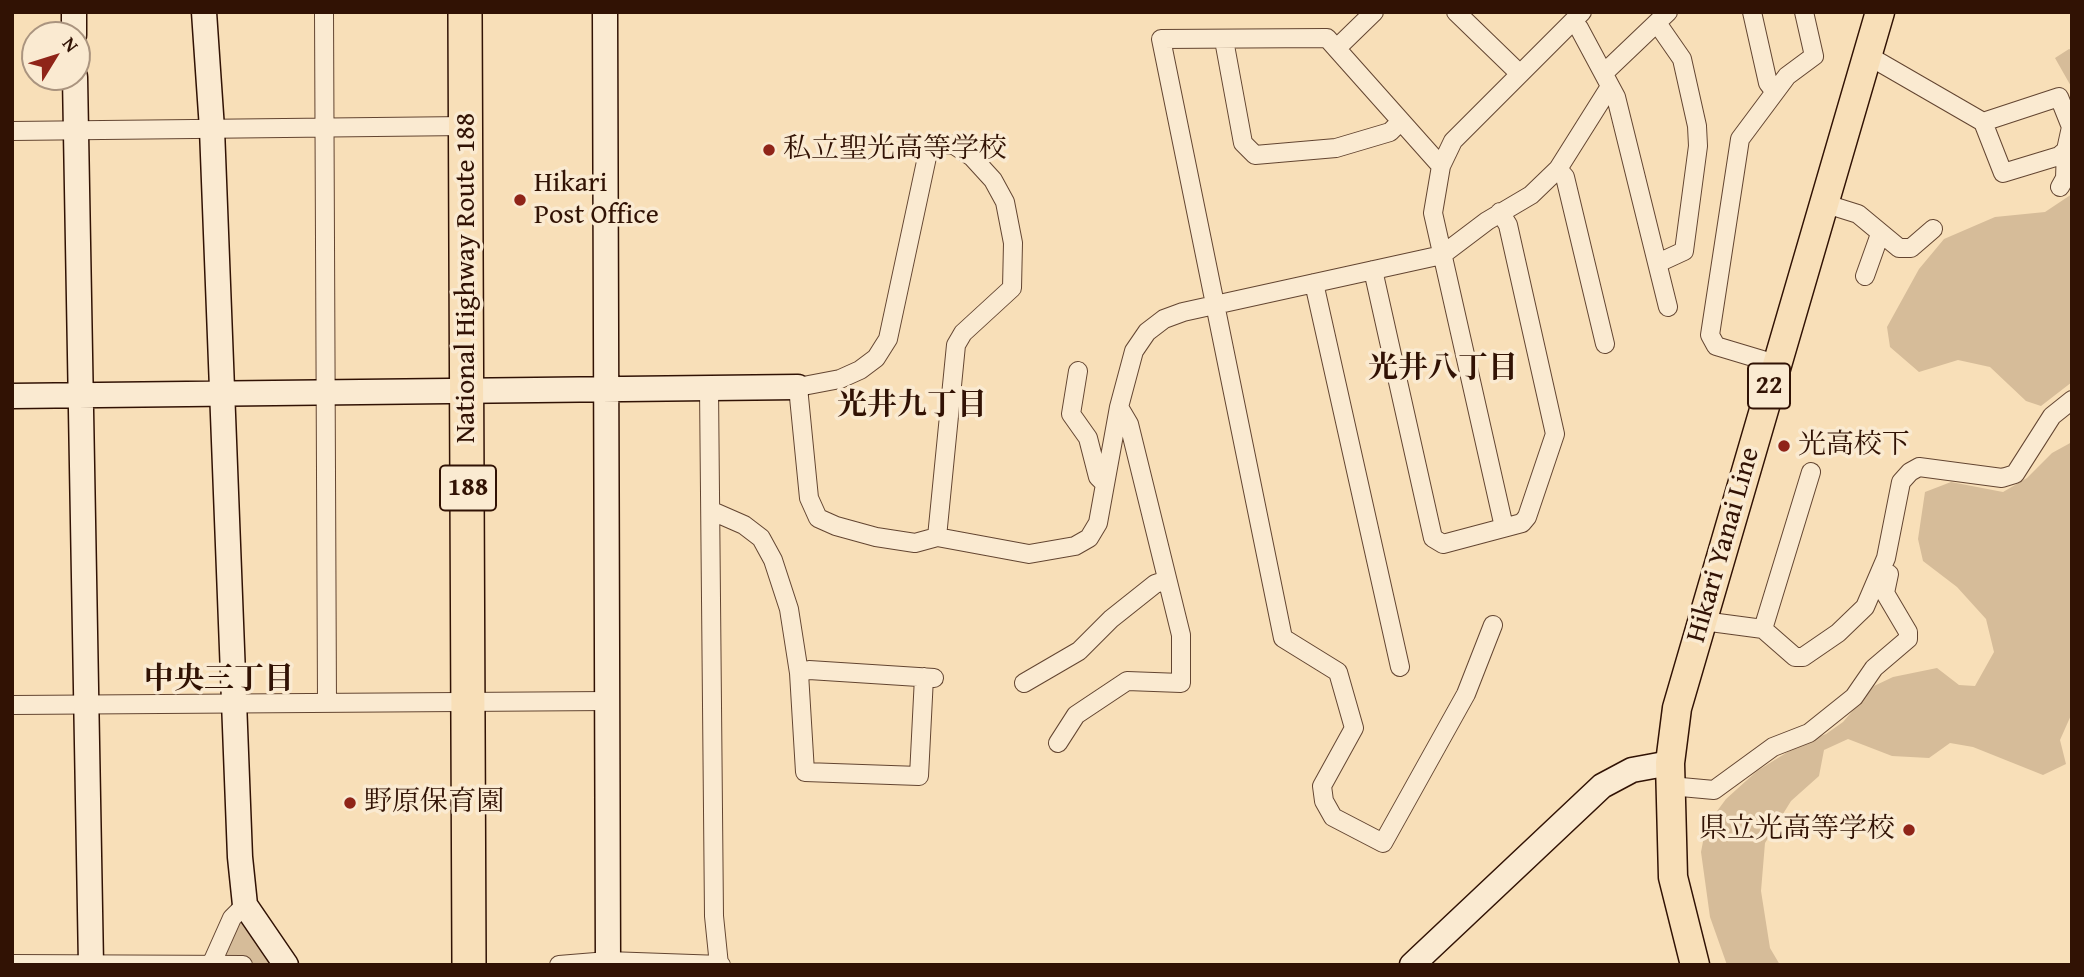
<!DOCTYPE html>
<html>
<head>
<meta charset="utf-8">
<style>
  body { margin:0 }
  #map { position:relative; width:2084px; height:977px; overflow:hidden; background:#f8dfb8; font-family:"Gentium Book Plus",serif }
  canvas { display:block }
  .frame { position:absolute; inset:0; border:14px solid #311204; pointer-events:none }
  .north { position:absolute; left:21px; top:21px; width:70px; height:70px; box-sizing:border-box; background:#faead1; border:2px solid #aa947f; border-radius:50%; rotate:52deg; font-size:19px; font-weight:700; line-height:28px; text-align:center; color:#311204 }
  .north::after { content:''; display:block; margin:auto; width:24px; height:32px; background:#8f2418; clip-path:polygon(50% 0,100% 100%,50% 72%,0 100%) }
</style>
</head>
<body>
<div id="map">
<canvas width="2084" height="977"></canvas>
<div class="frame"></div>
<div class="north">N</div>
</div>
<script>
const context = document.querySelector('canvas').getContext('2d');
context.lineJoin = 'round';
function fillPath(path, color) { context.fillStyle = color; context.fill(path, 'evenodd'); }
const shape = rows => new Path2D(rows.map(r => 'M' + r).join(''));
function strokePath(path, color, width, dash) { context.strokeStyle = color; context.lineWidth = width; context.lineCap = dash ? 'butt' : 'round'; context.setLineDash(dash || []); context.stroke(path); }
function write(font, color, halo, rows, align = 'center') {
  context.font = font + ' "Gentium Book Plus","Noto Serif JP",serif'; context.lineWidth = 7; context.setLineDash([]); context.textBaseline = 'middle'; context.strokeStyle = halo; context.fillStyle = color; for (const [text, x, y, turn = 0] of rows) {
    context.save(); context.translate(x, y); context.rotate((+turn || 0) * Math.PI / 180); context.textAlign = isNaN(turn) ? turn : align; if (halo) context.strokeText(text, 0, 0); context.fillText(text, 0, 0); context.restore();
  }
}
fillPath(shape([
  [2069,49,2072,50,2072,88,2055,58],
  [2072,194,2072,382,2041,406,2026,401,1990,367,1958,360,1919,372,1890,347,1887,327,1919,269,1944,239,1995,217,2045,212],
  [2072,442,2072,713,2060,740,2066,764,2043,775,1973,747,1950,743,1929,758,1892,756,1848,739,1824,750,1819,776,1791,801,1765,843,1761,891,1770,948,1780,965,1727,965,1710,917,1701,852,1706,826,1726,799,1757,771,1802,743,1826,734,1843,722,1874,686,1893,677,1937,668,1959,685,1975,686,1994,652,1986,619,1957,587,1923,561,1918,539,1925,492,1951,482,2003,492,2027,478,2052,453],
  [244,911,291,965,219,965]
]), '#d6bc99');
const street = shape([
  [324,12,327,703],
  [1456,12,1520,74],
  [1752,12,1768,83,1775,92],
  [1573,22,1579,28,1616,97,1668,307],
  [1657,23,1682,59,1697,126,1698,146,1684,251,1658,263],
  [1224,40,1243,143,1255,155,1336,148,1390,132,1401,121],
  [1338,47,1374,12],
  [1867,55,1983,122,2059,97,2071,127,2066,150,2065,178,2060,187],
  [1604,73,1668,12],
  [1983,122,2003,173,2059,156,2066,150],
  [12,131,466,126],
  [1441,166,1327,38,1161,39,1283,638,1338,672,1354,728,1322,786,1324,801,1333,817,1383,843,1466,694,1493,625],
  [1558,169,1565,177,1605,344],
  [1823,203,1858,214,1899,248,1911,248,1933,229],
  [1373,270,1433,538,1443,544,1522,523,1527,517,1555,434,1508,225,1500,212],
  [1865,276,1880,234],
  [1314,283,1400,667],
  [1776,364,1716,346,1710,335,1740,139,1787,76,1814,56,1804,12],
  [1078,371,1071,414,1088,438,1098,477,1104,483],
  [709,388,714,916,719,965],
  [712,511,744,525,761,538,773,560,789,609,799,673,805,772,919,776,924,677],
  [1504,527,1433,213,1441,166,1453,141,1582,12],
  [937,537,956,345,963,333,1012,288,1013,243,1005,202,993,180,972,157,954,145,937,144,927,157,888,339,876,358,860,370,840,379,798,387,809,498,818,518,836,526,876,537,915,543,937,537,1029,554,1075,546,1089,538,1098,523,1119,407,1134,351,1147,332,1164,319,1183,312,1442,255,1487,221,1531,195,1558,169,1609,88],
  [1703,621,1763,629,1795,657,1803,657,1838,633,1865,607,1886,558,1901,482,1910,472,1919,467,2002,478,2015,474,2052,416,2072,400],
  [1763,629,1811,472],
  [799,673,809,670,934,678],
  [1024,683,1079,651,1111,619,1155,584,1167,580],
  [12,705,608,701],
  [1058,743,1076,715,1127,681,1181,683,1181,635,1129,424,1119,407],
  [1670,786,1714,790,1773,747,1809,733,1854,697,1874,668,1908,639,1908,632,1885,593,1889,574],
  [12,964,243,965],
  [211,965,232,918,245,905],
  [559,965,608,961,721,965]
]);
const secondary = shape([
  [74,12,74,35],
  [204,12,212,129,240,857,245,905,286,965],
  [605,12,608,965],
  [75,77,91,965],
  [12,396,798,387],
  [1412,965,1602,786,1632,770,1670,763]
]);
const primary = shape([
  [1695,965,1673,877,1670,763,1677,708,1880,12]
]);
const highway = shape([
  [465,12,469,965]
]);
strokePath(street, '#634531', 20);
strokePath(secondary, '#311204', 27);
strokePath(primary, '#311204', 31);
strokePath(highway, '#311204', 36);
strokePath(street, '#faead1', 18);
strokePath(secondary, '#faead1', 24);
strokePath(primary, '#f8dfb8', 28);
strokePath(highway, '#f8dfb8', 33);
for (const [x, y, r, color] of [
  [769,150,7,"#8f2418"],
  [520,200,7,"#8f2418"],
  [1784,446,7,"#8f2418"],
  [350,803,7,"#8f2418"],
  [1909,830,7,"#8f2418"]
]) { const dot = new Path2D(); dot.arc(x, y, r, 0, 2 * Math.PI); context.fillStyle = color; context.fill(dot); strokePath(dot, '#faead1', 2.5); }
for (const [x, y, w] of [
  [1769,386,42],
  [468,488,56]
]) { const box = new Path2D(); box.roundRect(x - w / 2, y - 22.5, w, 45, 5); context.fillStyle = '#faead1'; context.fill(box); strokePath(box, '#311204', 2); }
write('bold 26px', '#311204', null, [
  ["22",1769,386],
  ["188",468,488]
]);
write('28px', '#311204', '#faead1', [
  ["私立聖光高等学校",783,150],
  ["Hikari",534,184],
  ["Post Office",534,216],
  ["光高校下",1798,446],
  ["野原保育園",364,803],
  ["県立光高等学校",1895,830,"right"]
], 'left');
write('28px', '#311204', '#faead1', [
  ["National Highway Route 188",467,278,-90],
  ["Hikari Yanai Line",1724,545,-74]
]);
write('bold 30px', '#311204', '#faead1', [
  ["光井八丁目",1443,369],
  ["光井九丁目",912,406],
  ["中央三丁目",219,680]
]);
</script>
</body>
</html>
